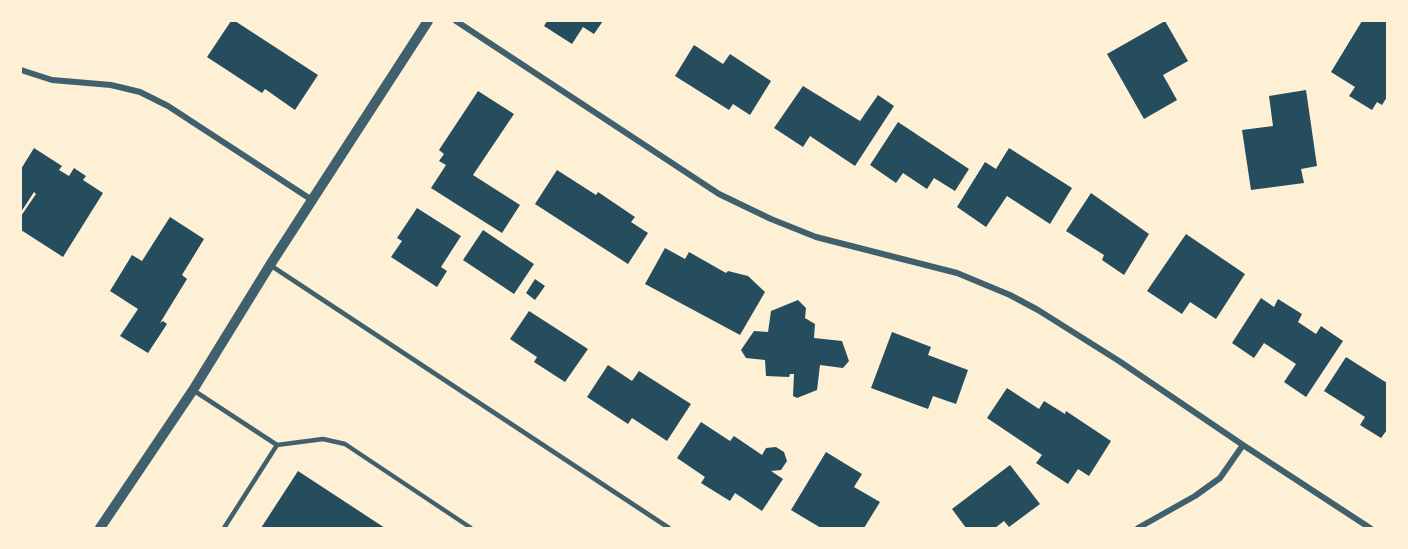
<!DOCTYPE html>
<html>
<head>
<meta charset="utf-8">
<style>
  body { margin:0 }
  #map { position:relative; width:1408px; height:549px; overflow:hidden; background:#fdf0d5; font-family:Lato,sans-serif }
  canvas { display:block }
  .frame { position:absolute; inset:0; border:22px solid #fdf0d5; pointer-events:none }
</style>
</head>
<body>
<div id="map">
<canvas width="1408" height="549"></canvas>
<div class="frame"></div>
</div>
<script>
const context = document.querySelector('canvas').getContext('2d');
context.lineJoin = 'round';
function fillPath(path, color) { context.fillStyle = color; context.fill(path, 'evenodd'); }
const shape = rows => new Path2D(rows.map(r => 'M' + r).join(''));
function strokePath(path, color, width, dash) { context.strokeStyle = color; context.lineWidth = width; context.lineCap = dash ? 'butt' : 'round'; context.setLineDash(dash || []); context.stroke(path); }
fillPath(shape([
  [231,21,235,21,318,75,295,110,265,89,262,93,207,57],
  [547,21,603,21,594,34,583,27,572,44,544,26],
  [1165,21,1188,61,1163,75,1177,100,1144,119,1107,54],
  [1362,21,1387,22,1387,97,1382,105,1377,102,1372,110,1349,96,1355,87,1331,72],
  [694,45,723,64,730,54,771,81,750,115,733,104,729,110,675,76],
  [803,86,860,121,878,95,894,106,855,166,810,136,803,147,774,128],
  [1306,90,1317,166,1301,169,1304,183,1251,190,1242,130,1273,126,1269,96],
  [478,91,514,114,473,175,520,205,502,233,431,188,446,165,439,161,444,154,439,150],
  [898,122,969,169,955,191,934,178,927,189,903,173,896,183,870,165],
  [34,148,62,166,59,170,69,176,74,168,86,176,83,180,103,193,63,257,21,230,21,216,36,194,34,192,21,212,21,169],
  [1009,148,1072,188,1050,224,1007,196,986,227,957,207,985,162,996,169],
  [557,170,596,195,598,192,635,217,631,222,648,233,628,264,535,204],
  [1091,193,1149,234,1124,275,1102,260,1104,255,1066,231],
  [417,208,461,236,441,267,447,271,437,287,391,257,402,241,397,238],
  [170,217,204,239,182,275,187,279,160,323,163,321,167,324,148,353,120,336,138,309,110,291,132,255,142,261],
  [483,230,534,264,514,294,463,260],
  [1186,234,1245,274,1216,319,1190,302,1182,314,1147,291],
  [665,248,685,259,689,252,726,273,728,271,748,276,765,292,740,335,645,284],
  [535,279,545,286,535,300,526,293],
  [1261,298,1274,307,1278,299,1302,314,1298,322,1316,334,1321,326,1343,341,1306,397,1284,382,1296,364,1264,343,1254,358,1232,343],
  [798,300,806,308,805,318,815,324,814,338,842,341,849,361,843,368,820,365,817,390,797,398,793,396,794,374,790,374,789,377,766,376,765,360,746,358,741,350,754,331,768,332,771,311],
  [529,311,588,349,565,382,534,362,537,357,510,339],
  [892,332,931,347,928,355,968,370,956,404,933,396,928,409,871,388],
  [1346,357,1387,383,1387,430,1381,438,1360,425,1365,417,1324,391],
  [608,365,632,381,639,371,691,404,667,441,632,418,628,424,587,397],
  [1007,388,1039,409,1044,401,1065,414,1066,411,1111,441,1089,476,1078,469,1068,484,1036,463,1042,455,987,418],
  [701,422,730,441,734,436,762,455,766,448,776,447,784,452,787,461,781,470,771,471,783,479,762,511,735,493,730,501,701,483,705,477,677,458],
  [826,452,862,474,854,487,880,502,864,528,821,528,791,510],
  [1010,465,1040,504,1009,527,1004,521,995,528,966,528,952,509],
  [298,471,385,528,261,528]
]), '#264d5e');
strokePath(shape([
  [270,265,669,528],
  [193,390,277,445,323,439,345,444,471,528],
  [224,528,277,445]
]), '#3f606c', 4.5);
strokePath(shape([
  [456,21,719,194,771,219,816,237,957,273,1010,295,1038,310,1119,361,1243,445,1370,528],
  [21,70,52,80,111,85,140,92,168,106,312,200],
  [1138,528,1195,496,1220,478,1243,445]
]), '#3f606c', 6);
strokePath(shape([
  [100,528,193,390,270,265,428,21]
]), '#3f606c', 10);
</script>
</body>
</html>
